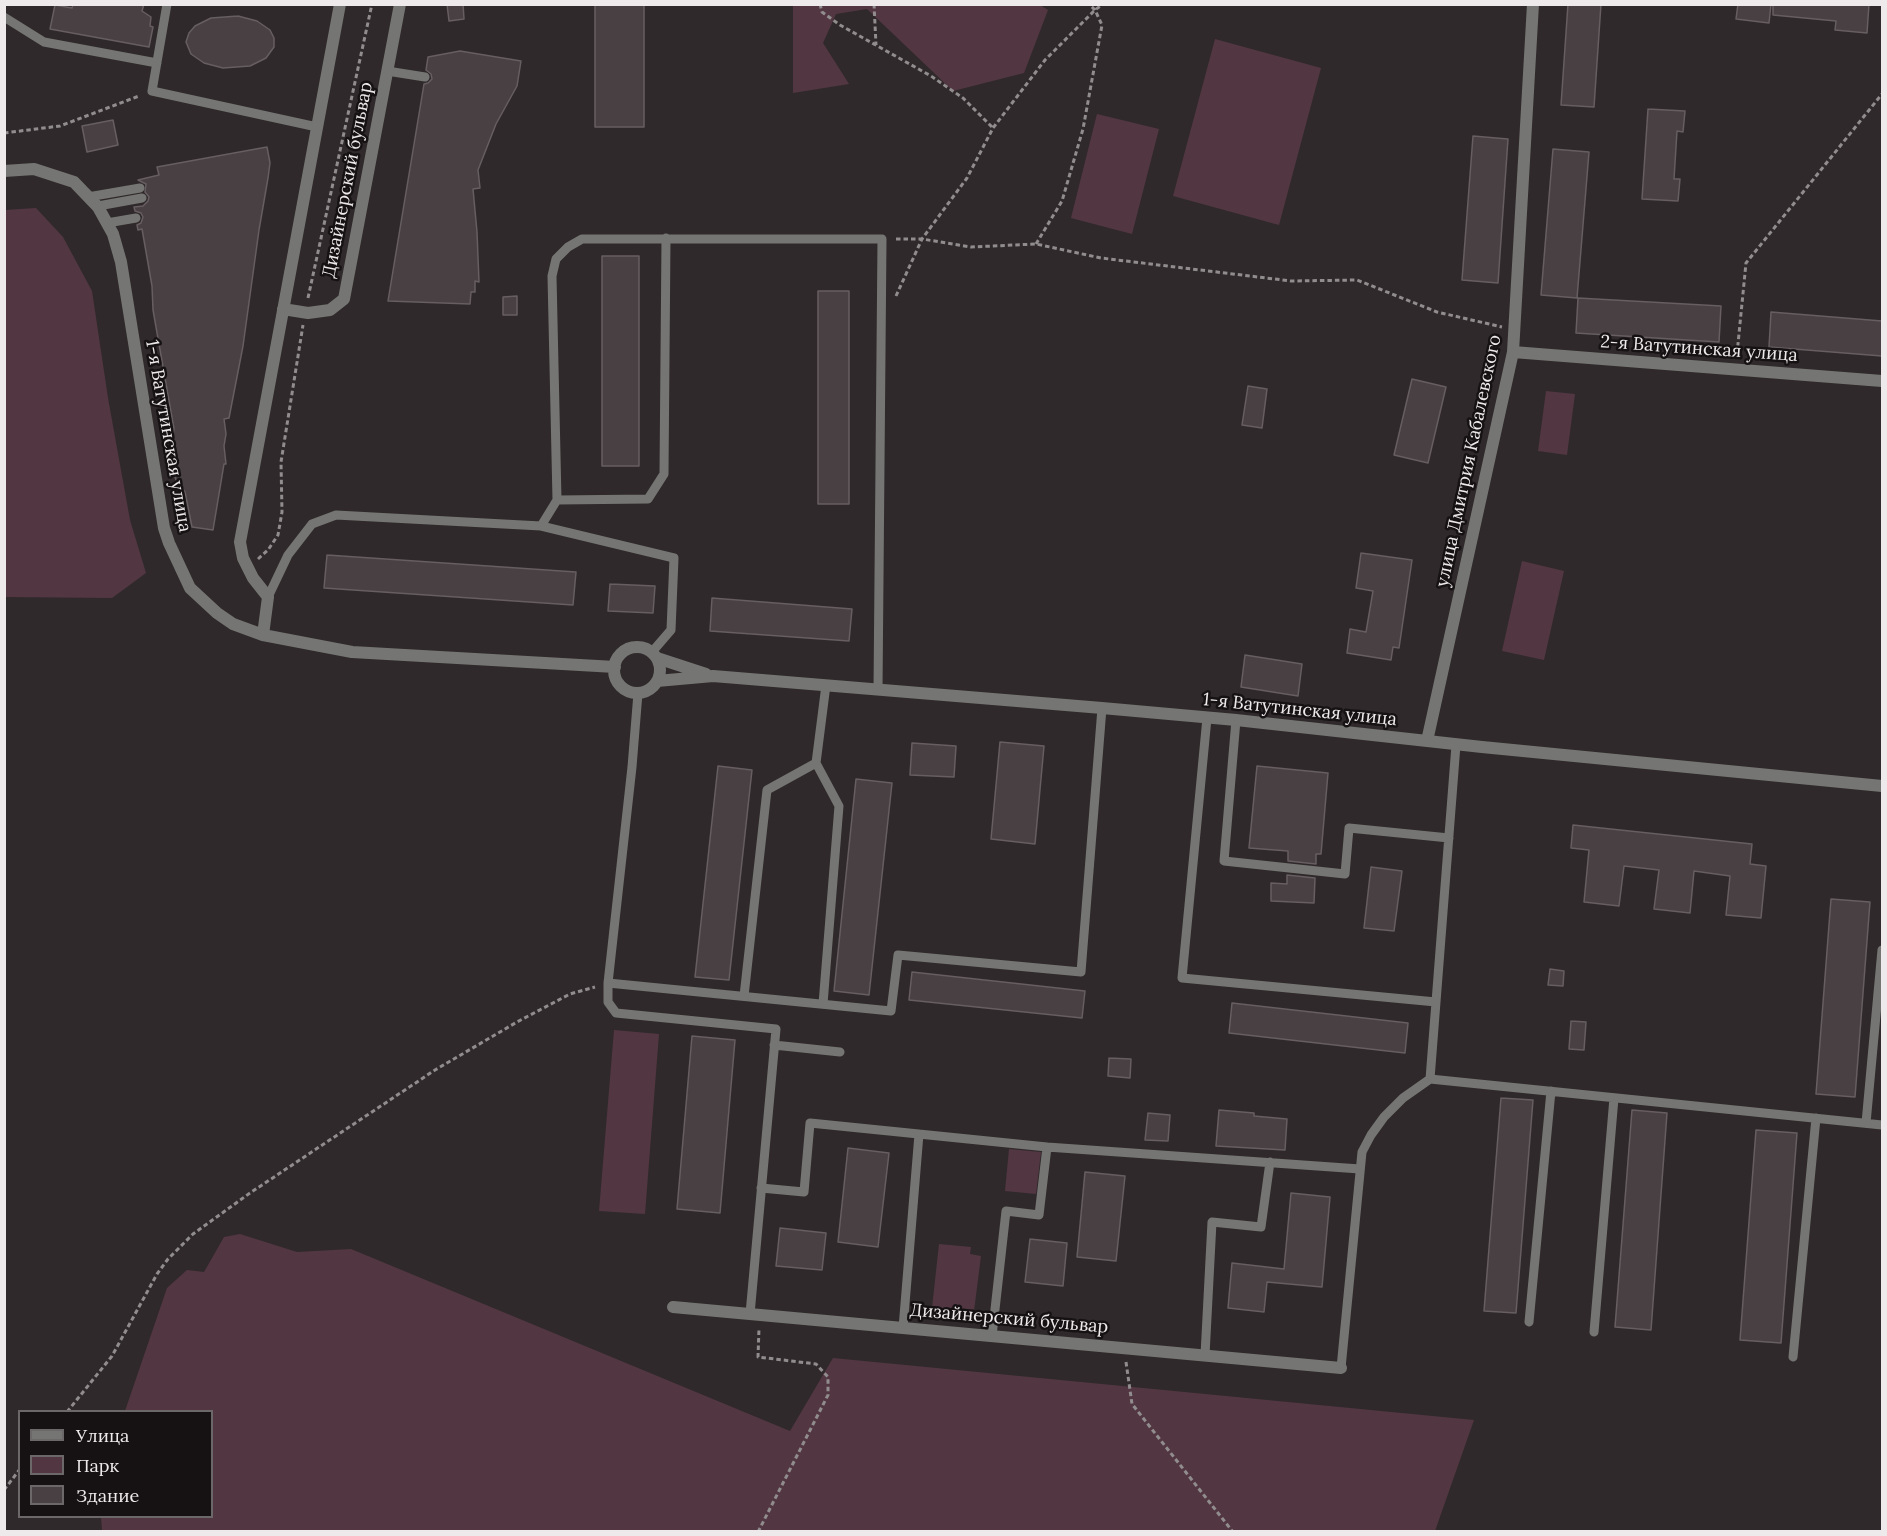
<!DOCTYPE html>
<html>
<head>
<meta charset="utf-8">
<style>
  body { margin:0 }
  #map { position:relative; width:1887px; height:1536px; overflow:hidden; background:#30292b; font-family:Lora,serif }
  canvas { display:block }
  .frame { position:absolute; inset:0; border:6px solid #eeeaeb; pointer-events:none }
  .legend { position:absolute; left:18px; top:1410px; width:195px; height:108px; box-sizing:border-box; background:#161214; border:2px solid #6c686a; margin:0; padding:8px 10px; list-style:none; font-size:18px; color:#eeeaeb }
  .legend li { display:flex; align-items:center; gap:12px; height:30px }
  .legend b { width:30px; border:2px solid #6c686a }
</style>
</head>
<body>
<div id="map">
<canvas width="1887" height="1536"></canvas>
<div class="frame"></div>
<ul class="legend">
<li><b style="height:8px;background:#757673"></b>Улица</li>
<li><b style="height:16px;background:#523742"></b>Парк</li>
<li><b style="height:16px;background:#484043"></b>Здание</li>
</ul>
</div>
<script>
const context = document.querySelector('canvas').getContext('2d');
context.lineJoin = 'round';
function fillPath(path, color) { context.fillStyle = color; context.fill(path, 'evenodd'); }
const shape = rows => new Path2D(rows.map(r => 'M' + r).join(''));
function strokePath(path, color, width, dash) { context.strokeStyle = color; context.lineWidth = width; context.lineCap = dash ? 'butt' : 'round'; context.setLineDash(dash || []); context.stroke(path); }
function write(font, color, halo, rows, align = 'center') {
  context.font = font + ' Lora,serif'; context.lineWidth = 5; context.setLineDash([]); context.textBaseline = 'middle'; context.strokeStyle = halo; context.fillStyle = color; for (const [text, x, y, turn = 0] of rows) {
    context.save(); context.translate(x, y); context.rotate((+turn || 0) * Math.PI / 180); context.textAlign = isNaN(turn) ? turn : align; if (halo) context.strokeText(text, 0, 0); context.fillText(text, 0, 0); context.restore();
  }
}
fillPath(shape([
  [1040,5,1048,10,1024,73,953,91,867,9,836,14,823,43,849,84,793,93,793,5],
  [1215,39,1321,68,1279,225,1173,196],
  [1097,114,1159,129,1132,234,1071,218],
  [36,208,63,237,92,291,108,398,130,520,146,573,112,598,5,597,5,210],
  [1546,391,1575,394,1567,455,1538,451],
  [1522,561,1564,571,1544,660,1502,651],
  [614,1030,659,1034,645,1214,599,1211],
  [1009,1149,1041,1152,1036,1194,1005,1191],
  [240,1234,297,1252,351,1249,790,1431,833,1358,1474,1420,1435,1531,102,1531,101,1517,212,1516,212,1412,125,1411,167,1288,187,1270,204,1272,224,1237],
  [939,1244,971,1247,970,1254,981,1256,974,1311,932,1308]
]), '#523742');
const building = shape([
  [73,4,144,4,142,11,151,17,150,26,153,27,149,47,50,29,55,5,72,8,73,4],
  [447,4,463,4,464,19,449,21,447,4],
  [595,4,644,4,644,127,595,127,595,4],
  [1568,4,1601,4,1594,107,1561,105,1568,4],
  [1738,4,1771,4,1769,23,1736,19,1738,4],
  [1773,4,1869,4,1867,33,1835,30,1836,21,1773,15,1773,4],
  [238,16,257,21,270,30,274,38,274,47,266,58,250,66,223,68,204,63,191,54,186,42,189,33,195,26,211,18,238,16],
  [460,51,521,61,517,86,496,124,478,170,480,188,473,189,477,232,479,282,475,281,475,292,471,292,470,304,388,301,424,84,428,83,432,79,431,74,426,70,428,57,460,51],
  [1648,109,1685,111,1683,132,1677,131,1674,179,1680,179,1678,201,1642,199,1648,109],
  [113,120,118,145,87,152,82,126,113,120],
  [1473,136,1508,139,1498,283,1462,280,1473,136],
  [267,147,270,163,268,178,259,230,243,346,229,418,224,419,226,434,224,446,226,464,224,464,213,530,192,527,185,492,176,480,170,462,170,448,174,429,153,310,152,286,142,229,138,230,137,225,141,223,143,217,141,213,135,211,134,207,143,206,148,201,149,197,145,192,146,184,138,180,159,175,157,167,267,147],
  [1553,149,1589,152,1577,298,1541,295,1553,149],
  [602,256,639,256,639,466,602,466,602,256],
  [818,291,849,291,849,504,818,504,818,291],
  [517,296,517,315,503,315,503,297,517,296],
  [1578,298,1721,306,1719,342,1576,333,1578,298],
  [1771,312,1882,321,1882,356,1769,347,1771,312],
  [1412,379,1446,387,1428,463,1394,455,1412,379],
  [1248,386,1267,389,1262,428,1242,425,1248,386],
  [1361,553,1412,560,1399,648,1393,647,1391,660,1347,653,1350,629,1366,632,1373,591,1356,588,1361,553],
  [327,555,576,572,573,605,324,588,327,555],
  [610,584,655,586,653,613,608,611,610,584],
  [712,598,852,609,849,641,710,631,712,598],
  [1245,655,1302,664,1298,696,1241,687,1245,655],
  [1000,742,1044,746,1035,844,991,839,1000,742],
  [912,743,956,746,954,777,910,775,912,743],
  [718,766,752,770,729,980,695,977,718,766],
  [1257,766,1328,773,1321,854,1316,854,1316,864,1288,861,1288,851,1249,848,1257,766],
  [856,779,892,783,869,995,834,991,856,779],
  [1573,825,1752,844,1750,864,1766,866,1761,918,1726,915,1730,876,1694,871,1690,913,1654,909,1659,870,1624,866,1619,906,1584,902,1589,850,1571,848,1573,825],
  [1371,867,1402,871,1394,931,1364,928,1371,867],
  [1287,875,1315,878,1314,903,1271,901,1271,883,1287,884,1287,875],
  [1831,899,1870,902,1855,1097,1816,1094,1831,899],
  [1550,969,1564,971,1563,986,1548,985,1550,969],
  [912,972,1085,991,1082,1018,909,1000,912,972],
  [1232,1003,1408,1023,1405,1053,1229,1033,1232,1003],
  [1571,1021,1586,1022,1584,1050,1569,1049,1571,1021],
  [692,1036,735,1040,720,1213,677,1209,692,1036],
  [1109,1058,1131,1059,1130,1078,1108,1076,1109,1058],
  [1501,1098,1533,1100,1516,1313,1484,1311,1501,1098],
  [1219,1110,1254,1113,1254,1116,1287,1119,1285,1150,1216,1146,1219,1110],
  [1632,1110,1667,1113,1651,1330,1615,1327,1632,1110],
  [1148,1113,1170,1115,1168,1141,1145,1140,1148,1113],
  [1756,1130,1797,1133,1781,1343,1740,1340,1756,1130],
  [848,1148,889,1153,878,1247,838,1242,848,1148],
  [1085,1172,1125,1176,1116,1261,1077,1257,1085,1172],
  [1291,1193,1330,1197,1322,1287,1267,1282,1264,1312,1228,1308,1232,1263,1284,1269,1291,1193],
  [780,1228,826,1233,822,1270,776,1266,780,1228],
  [1030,1239,1067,1243,1063,1286,1025,1282,1030,1239]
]);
fillPath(building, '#484043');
strokePath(building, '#665e61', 1.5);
strokePath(shape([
  [820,4,822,12,840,25,931,76,963,98,993,128],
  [874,4,876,45],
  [4,133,60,126,139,96],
  [896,239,922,239,971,247,1036,244,1101,258,1291,281,1357,280,1437,312,1502,327],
  [1036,244,1062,201,1083,129,1102,25,1095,10,1089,4],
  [896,296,922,239,967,178,993,128,1045,60,1095,10,1103,4],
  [308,298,372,4],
  [1737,354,1746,263,1882,94],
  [258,559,268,550,278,535,282,512,281,462,303,325],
  [1126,1362,1132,1404,1233,1532],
  [67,1412,112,1356,157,1274,168,1259,193,1234,250,1193,435,1070,517,1022,570,994,595,987],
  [4,1490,20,1469],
  [758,1532,828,1395,828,1377,816,1364,758,1357,759,1328]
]), '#918c8d', 3, [4.5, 3]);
strokePath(shape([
  [167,4,152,91,317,127],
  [4,17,44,42,157,63],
  [387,71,425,77],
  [88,197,140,188],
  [98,206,142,198],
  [107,223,136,218],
  [557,500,648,499,664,474,666,238],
  [541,526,557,500,552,276,556,259,568,247,582,239,882,239,878,690],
  [268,597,288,555,312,524,336,515,541,526,674,558,671,630,652,652],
  [638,693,632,767,608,983,608,1002,616,1013,776,1029,750,1314],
  [1207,718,1182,978,1436,1002],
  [1236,720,1224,861,1345,874,1349,828,1449,838],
  [816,763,826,685],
  [608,983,891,1011,898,955,1081,972,1102,708],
  [744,996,767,790,816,763,839,806,823,1004],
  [774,1045,840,1052],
  [1430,1079,1882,1125],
  [1866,1123,1882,950],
  [761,1188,804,1192,810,1123,1047,1147,1360,1169],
  [1529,1322,1551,1091],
  [903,1328,919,1134],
  [1594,1332,1614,1098],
  [992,1336,1006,1211,1039,1215,1047,1147],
  [1205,1355,1212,1222,1261,1227,1270,1162],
  [1793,1357,1816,1118],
  [1341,1368,1362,1152,1371,1135,1384,1117,1403,1098,1430,1079,1456,745]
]), '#757673', 9);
strokePath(shape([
  [4,171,34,169,74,182,98,207,113,234,121,262,164,528,169,543,190,588,217,613,233,624,263,635,352,652,615,667],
  [283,309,308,313,330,310,344,299,400,4],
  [1513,352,1882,381],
  [263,635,268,597,253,578,243,558,240,542,340,4],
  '614 670a23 23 0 1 1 46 0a23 23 0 1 1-46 0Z',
  [657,658,706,674],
  [657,681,713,676,1102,708,1236,720,1482,747,1882,786],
  [1427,741,1513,352,1533,4],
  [673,1307,1341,1368]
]), '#757673', 12);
write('18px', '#eeeaeb', '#161214', [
  ["Дизайнерский бульвар",348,180,-79],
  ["2-я Ватутинская улица",1699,349,4],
  ["1-я Ватутинская улица",168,436,80],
  ["улица Дмитрия Кабалевского",1469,461,-78],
  ["1-я Ватутинская улица",1300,710,6],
  ["Дизайнерский бульвар",1009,1319,5]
]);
</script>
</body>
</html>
